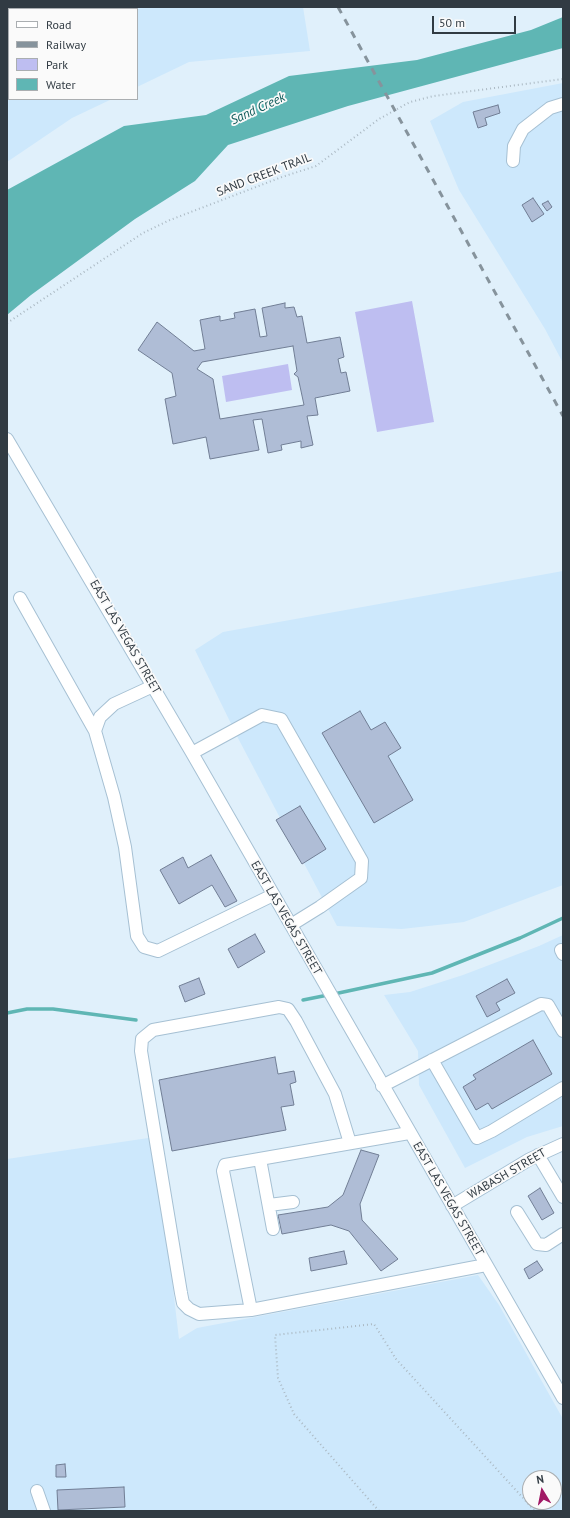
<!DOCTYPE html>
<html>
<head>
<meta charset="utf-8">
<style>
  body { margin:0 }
  #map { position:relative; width:570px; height:1518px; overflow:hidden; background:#e0f0fb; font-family:"PT Sans",sans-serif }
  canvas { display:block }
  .frame { position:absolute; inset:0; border:8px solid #313b43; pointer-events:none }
  .legend { position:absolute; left:8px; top:8px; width:130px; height:92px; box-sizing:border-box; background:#fafafa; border:1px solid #aaaeb1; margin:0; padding:5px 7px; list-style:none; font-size:12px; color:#313b43 }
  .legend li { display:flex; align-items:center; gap:8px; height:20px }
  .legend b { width:20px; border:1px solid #aaaeb1 }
  .north { position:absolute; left:522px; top:1470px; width:40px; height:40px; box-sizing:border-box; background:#fafafa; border:1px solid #aaaeb1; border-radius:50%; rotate:350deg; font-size:11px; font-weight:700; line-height:16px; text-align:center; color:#313b43 }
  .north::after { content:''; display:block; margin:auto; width:14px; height:18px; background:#a11965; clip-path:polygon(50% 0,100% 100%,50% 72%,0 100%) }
  .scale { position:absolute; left:432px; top:16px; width:84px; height:18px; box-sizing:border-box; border:2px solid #313b43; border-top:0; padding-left:5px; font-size:12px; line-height:14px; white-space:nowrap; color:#313b43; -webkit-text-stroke:3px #fafafa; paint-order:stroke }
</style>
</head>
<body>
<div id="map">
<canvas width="570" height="1518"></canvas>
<div class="frame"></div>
<ul class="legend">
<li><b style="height:5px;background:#fff"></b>Road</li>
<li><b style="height:5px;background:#86939c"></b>Railway</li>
<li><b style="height:11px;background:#bebef1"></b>Park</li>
<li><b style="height:11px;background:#5fb6b4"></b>Water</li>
</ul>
<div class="north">N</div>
<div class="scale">50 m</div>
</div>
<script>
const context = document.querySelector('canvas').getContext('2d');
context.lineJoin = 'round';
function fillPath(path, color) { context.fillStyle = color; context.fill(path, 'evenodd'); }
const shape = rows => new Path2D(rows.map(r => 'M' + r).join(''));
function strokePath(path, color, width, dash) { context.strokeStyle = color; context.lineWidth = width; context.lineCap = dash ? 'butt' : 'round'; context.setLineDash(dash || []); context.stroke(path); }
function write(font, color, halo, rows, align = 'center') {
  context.font = font + ' "PT Sans",sans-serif'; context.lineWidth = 3.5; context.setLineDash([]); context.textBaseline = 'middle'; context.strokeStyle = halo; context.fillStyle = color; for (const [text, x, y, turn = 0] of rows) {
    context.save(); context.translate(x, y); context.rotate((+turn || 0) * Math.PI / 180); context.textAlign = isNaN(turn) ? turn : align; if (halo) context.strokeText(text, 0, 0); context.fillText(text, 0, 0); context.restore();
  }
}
fillPath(shape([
  [7,7,303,7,310,51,189,62,137,87,137,9,9,9,9,99,112,99,72,118,7,162],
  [563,83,563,363,545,329,459,190,430,121,463,102],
  [563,571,563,885,464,922,402,929,337,926,239,740,195,650,223,632],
  [563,935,563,1126,527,1137,465,1168,419,1085,418,1051,384,995,410,992,463,975,539,946],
  [155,1137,179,1339,197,1328,478,1275,499,1305,563,1419,563,1511,7,1511,7,1159],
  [530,1478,554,1478,554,1502,530,1502]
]), '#cde8fc');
fillPath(shape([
  [412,301,434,422,377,432,355,312],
  [288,364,292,390,226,402,222,376]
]), '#bebef1');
fillPath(shape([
  [563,17,563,48,348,106,228,145,195,181,135,219,31,295,7,315,7,190,124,126,206,115,289,76,417,60,531,30]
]), '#5fb6b4');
strokePath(shape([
  [334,994,432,973,520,938,563,918],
  [303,1000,328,995],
  [7,1013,27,1009,53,1009,136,1020]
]), '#5fb6b4', 3.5);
const building = shape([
  [498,105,500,113,485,118,487,125,478,128,473,112,498,105],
  [533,198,544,214,532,222,522,205,533,198],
  [548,201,552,207,547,211,542,204,548,201],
  [285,303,285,308,294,307,297,317,302,316,307,343,340,337,344,357,338,359,341,373,346,372,350,391,315,398,318,415,307,416,313,445,301,448,301,441,281,445,282,450,268,453,262,419,253,420,259,450,210,459,206,437,173,444,165,399,176,396,172,373,138,350,157,322,194,351,205,349,200,320,220,316,220,321,235,318,234,313,255,309,260,337,267,336,262,308,285,303],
  [293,346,297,371,294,374,298,377,304,405,220,419,213,379,197,369,202,362,293,346],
  [360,711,371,730,385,722,401,748,388,756,413,800,374,823,322,733,360,711],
  [300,806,326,849,302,864,276,820,300,806],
  [211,855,237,901,225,907,212,885,179,904,160,870,183,857,188,868,211,855],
  [255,934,265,952,238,968,228,949,255,934],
  [199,978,205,994,185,1002,179,986,199,978],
  [507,979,515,993,496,1003,500,1010,487,1017,476,996,507,979],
  [533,1040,552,1074,492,1109,488,1103,476,1110,463,1087,476,1079,473,1075,533,1040],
  [275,1057,278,1074,294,1071,296,1082,290,1084,294,1105,281,1107,286,1130,172,1151,159,1080,275,1057],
  [361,1150,379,1155,360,1204,362,1220,398,1259,381,1271,349,1231,331,1225,282,1234,278,1215,328,1207,343,1195,361,1150],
  [540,1188,554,1213,542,1220,528,1196,540,1188],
  [344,1251,347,1264,311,1271,309,1258,344,1251],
  [537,1261,543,1270,529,1279,524,1269,537,1261],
  [65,1464,66,1477,56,1477,56,1465,65,1464],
  [124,1487,125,1507,58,1510,57,1490,124,1487]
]);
fillPath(building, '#afbdd6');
strokePath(building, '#717e95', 1);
const minor = shape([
  [7,23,9,22],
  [513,161,514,146,523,129,550,108,563,104],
  [7,439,192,753,563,1398],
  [20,598,95,731],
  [153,686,114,704,100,717,95,731,114,797,125,847,137,936,144,947,158,951,273,895],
  [192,753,262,715,281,719,362,861,361,878,320,907,291,925],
  [561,950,563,954],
  [432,1060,477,1138,492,1131,563,1088],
  [382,1086,541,1004,548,1005,563,1031],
  [350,1143,335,1094,296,1021,288,1009,279,1007,153,1030,142,1039,141,1051,181,1293,183,1303,189,1309,199,1314,251,1310,486,1265],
  [538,1155,563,1197],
  [260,1159,273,1229],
  [269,1205,293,1202],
  [452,1206,530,1159,563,1144],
  [517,1212,537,1244,546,1245,563,1234],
  [251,1310,223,1171,225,1165,409,1133],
  [37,1491,44,1511]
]);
strokePath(minor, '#a6c0d3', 14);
strokePath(shape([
  [7,323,143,233,170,220,282,177,316,166,379,119,410,102,434,96,563,79],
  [379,1511,294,1414,278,1378,275,1335,374,1324,396,1359,535,1511]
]), '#abb9c3', 2, [1, 3]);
strokePath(minor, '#fff', 12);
strokePath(shape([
  [338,7,563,416]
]), '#86939c', 3, [7, 7]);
write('12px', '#313b43', '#fafafa', [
  ["SAND CREEK TRAIL",264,175,-21],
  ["EAST LAS VEGAS STREET",125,637,60],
  ["EAST LAS VEGAS STREET",286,918,60],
  ["WABASH STREET",507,1174,-30],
  ["EAST LAS VEGAS STREET",448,1199,60]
]);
write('italic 13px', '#0d5a59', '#fafafa', [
  ["Sand Creek",258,109,-25]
]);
</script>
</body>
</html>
